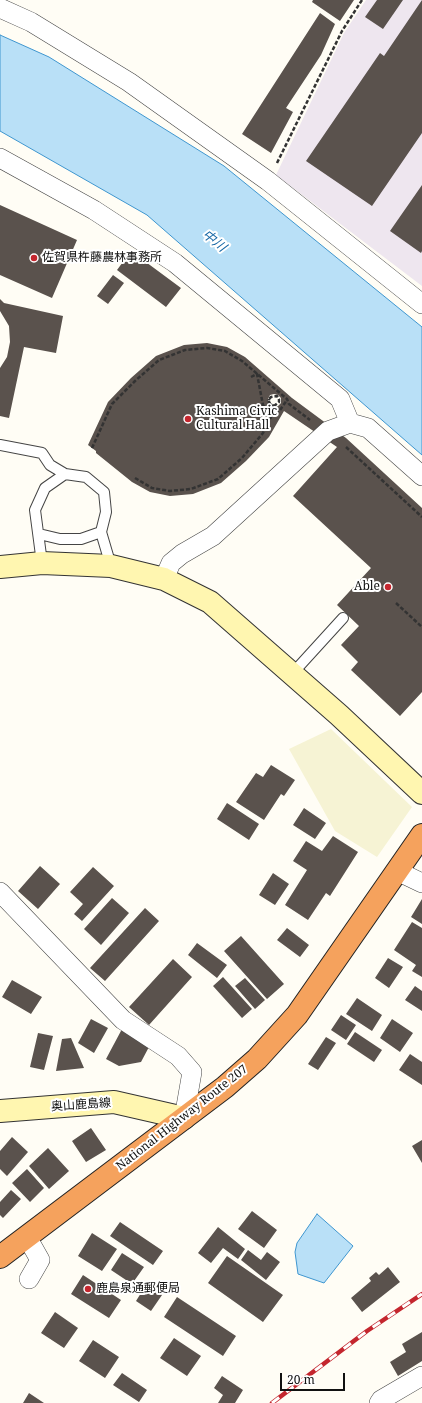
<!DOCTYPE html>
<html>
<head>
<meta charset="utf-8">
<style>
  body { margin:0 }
  #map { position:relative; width:422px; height:1403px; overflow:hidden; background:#fffdf5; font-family:"Noto Serif",serif }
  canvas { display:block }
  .scale { position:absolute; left:280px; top:1373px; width:65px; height:18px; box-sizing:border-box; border:2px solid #111; border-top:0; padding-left:5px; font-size:12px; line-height:14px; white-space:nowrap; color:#111; -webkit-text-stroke:3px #fff; paint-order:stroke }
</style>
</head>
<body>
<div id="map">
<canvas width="422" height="1403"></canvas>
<div class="scale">20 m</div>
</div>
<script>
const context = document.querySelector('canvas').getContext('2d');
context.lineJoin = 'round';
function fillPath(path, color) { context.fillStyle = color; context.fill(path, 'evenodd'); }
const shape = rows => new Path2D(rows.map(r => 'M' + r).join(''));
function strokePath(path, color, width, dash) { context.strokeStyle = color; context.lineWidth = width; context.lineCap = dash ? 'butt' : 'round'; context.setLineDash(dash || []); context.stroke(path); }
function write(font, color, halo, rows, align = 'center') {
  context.font = font + ' "Noto Serif","Noto Sans JP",serif'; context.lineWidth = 4; context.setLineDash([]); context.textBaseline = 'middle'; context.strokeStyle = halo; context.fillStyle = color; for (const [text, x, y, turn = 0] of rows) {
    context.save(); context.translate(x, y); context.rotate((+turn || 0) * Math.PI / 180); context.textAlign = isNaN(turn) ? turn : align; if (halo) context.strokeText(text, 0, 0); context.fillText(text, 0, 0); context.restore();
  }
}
fillPath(shape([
  [366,0,422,0,422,286,276,175,344,33]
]), '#eee6ef');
fillPath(shape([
  [331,729,412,807,377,857,335,831,289,749]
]), '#f6f3d4');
const water = shape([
  [0,35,49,57,224,166,422,327,422,455,147,215,0,131,0,35],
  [317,1214,353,1246,324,1283,298,1274,295,1252,297,1243,317,1214]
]);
fillPath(water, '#b9e0f7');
strokePath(water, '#3f96cf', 1);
fillPath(shape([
  [313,0,354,0,340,21,312,2],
  [377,0,403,0,383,29,365,17],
  [422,0,422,133,372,206,306,161,380,53,384,56],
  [320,13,335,24,321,55,286,108,293,112,271,153,242,134],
  [422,185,422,251,421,253,390,231],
  [0,205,77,240,52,298,0,275],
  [131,251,181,288,166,307,117,270],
  [113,275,124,283,108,304,97,296],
  [0,299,4,303,63,316,56,353,24,347,9,418,0,416,0,368,7,357,10,342,9,326,0,311],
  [207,343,227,347,245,357,292,398,346,438,422,508,422,692,400,716,351,670,358,662,341,645,359,626,337,605,371,568,293,496,337,447,284,411,269,437,246,461,221,483,193,494,170,496,150,492,132,482,96,453,96,451,88,445,108,402,131,378,156,356,184,345],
  [274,394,278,395,281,398,281,403,278,406,274,408,270,407,268,403,268,399,270,395],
  [271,765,295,780,284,796,281,794,264,820,236,802,256,773,263,777],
  [227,803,259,824,249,840,217,819],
  [304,808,326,823,315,839,293,825],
  [333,836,358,852,330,896,326,893,308,920,285,905,307,870,293,861,306,841,322,851],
  [40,866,60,884,38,909,18,891],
  [93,867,114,886,82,921,74,914,83,904,70,892],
  [273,873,289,884,275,905,259,895],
  [112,898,129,913,101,945,84,929],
  [422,899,422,924,411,917],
  [145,908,159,921,105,981,90,968],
  [412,922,422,928,422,977,412,971,416,965,394,950],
  [287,928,309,945,300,957,277,940],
  [241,936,284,984,267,999,224,951],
  [197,943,227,965,217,978,188,955],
  [388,958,403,967,389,988,375,978],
  [173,959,192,977,149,1025,129,1007],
  [223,977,252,1009,242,1018,213,986],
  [245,978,265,1000,255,1009,235,986],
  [12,980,42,997,31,1014,2,997],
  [415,986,422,991,422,1011,405,1000],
  [357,998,382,1015,372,1031,346,1014],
  [341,1015,356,1025,346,1040,331,1030],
  [91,1019,108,1028,94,1053,78,1043],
  [392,1019,413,1033,400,1052,380,1038],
  [122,1029,150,1045,141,1062,119,1066,106,1059],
  [355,1032,382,1050,374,1062,347,1044],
  [38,1033,53,1036,44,1070,30,1067],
  [326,1037,336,1043,318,1070,308,1064],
  [71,1038,84,1068,56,1071,62,1039],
  [410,1054,422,1062,422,1085,399,1070],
  [91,1128,106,1150,86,1162,72,1141],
  [12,1137,28,1152,7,1176,0,1169,0,1151],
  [422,1140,422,1163,412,1146],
  [48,1148,69,1171,49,1189,29,1166],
  [27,1169,44,1188,30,1202,12,1183],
  [11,1190,21,1199,3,1218,0,1215,0,1202],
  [252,1211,277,1230,264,1248,238,1229],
  [120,1222,163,1251,153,1265,110,1236],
  [218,1227,245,1249,238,1259,223,1248,211,1263,198,1253],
  [92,1233,117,1249,102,1271,78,1256],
  [248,1250,261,1260,267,1252,280,1262,266,1280,241,1260],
  [122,1253,144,1267,132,1284,111,1270],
  [227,1256,283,1295,263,1322,208,1283],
  [388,1267,400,1282,362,1312,351,1298,371,1281,369,1278,376,1272,379,1275],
  [83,1275,121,1300,109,1318,71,1294],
  [146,1285,162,1295,151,1311,136,1301],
  [177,1297,236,1336,223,1356,164,1317],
  [55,1312,78,1328,64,1348,41,1333],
  [422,1332,422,1361,398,1376,390,1362,406,1352,402,1344],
  [174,1338,201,1356,187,1376,160,1358],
  [93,1340,119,1357,105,1378,79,1361],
  [122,1373,147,1390,139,1402,113,1385],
  [222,1376,243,1390,235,1403,218,1403,223,1395,214,1388],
  [29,1393,44,1403,23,1403]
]), '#5a524d');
const lane = shape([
  [0,445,42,453,50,465,65,474],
  [39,534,60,539,81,539,101,532],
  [42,563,35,510,45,488,65,474,86,477,104,492,106,512,101,532,111,566],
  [292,674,343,618]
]);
const street = shape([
  [0,8,31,22,129,82,268,181,422,304],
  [0,158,94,210,175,263,340,399,350,423],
  [164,579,171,563,182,554,213,536,328,431,350,423,368,428,422,476],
  [397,871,422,883],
  [0,892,123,1020,178,1056,192,1072,184,1118],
  [27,1237,40,1260,29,1279],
  [379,1403,381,1400,422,1376]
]);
const secondary = shape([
  [0,567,42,563,111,566,164,579,210,602,339,715,422,793],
  [0,1111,114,1102,184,1118]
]);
const highway = shape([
  [0,1257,225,1087,257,1059,297,1015,422,835]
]);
strokePath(lane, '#444', 12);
strokePath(street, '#444', 20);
strokePath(secondary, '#333', 24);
strokePath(highway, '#222', 24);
strokePath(shape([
  [277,163,342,31,362,0],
  [251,377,257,374,263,405,267,411,277,413,280,410,287,400],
  [346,447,422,517],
  [92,448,112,404,135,381,159,360,185,350,207,348,225,351,242,361,287,399,289,404,310,420],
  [135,478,152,488,170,491,191,489,218,479,242,458,263,433,273,413,274,406,269,403,269,399,271,397,277,396,279,399,279,402,274,406,271,405,269,402,269,399],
  [396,603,422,627]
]), '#333', 2.5, [4, 2]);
strokePath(lane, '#fff', 10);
strokePath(street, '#fff', 19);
strokePath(secondary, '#fff6b0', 22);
strokePath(highway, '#f5a25d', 22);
const rail = shape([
  [272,1403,367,1331,422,1294]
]);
strokePath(rail, '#c4262e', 4.5);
strokePath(rail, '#fff', 3, [9]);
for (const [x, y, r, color] of [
  [34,258,4,"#c4262e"],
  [188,419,4,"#c4262e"],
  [388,587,4,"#c4262e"],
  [88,1289,4,"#c4262e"]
]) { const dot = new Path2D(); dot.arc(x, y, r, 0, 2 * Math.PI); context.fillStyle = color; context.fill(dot); strokePath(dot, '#fff', 1.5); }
write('12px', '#111', '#fff', [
  ["佐賀県杵藤農林事務所",42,258],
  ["Kashima Civic",196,412],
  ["Cultural Hall",196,426],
  ["Able",380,587,"right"],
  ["鹿島泉通郵便局",96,1289]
], 'left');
write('12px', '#111', '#fff', [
  ["奥山鹿島線",81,1105,-4],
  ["National Highway Route 207",182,1118,-38]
]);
write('italic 13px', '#1768a6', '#fff', [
  ["中川",214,241,39]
]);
</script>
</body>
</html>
